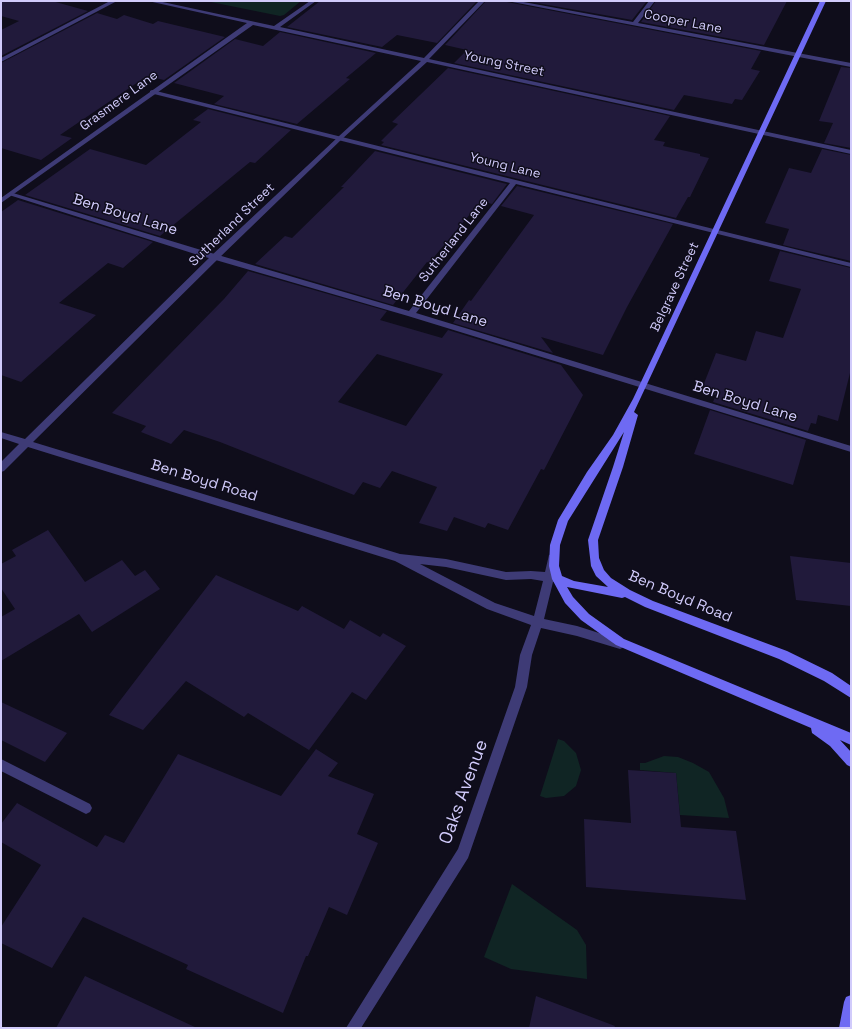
<!DOCTYPE html>
<html>
<head>
<meta charset="utf-8">
<style>
  body { margin:0 }
  #map { position:relative; width:852px; height:1029px; overflow:hidden; background:#0f0d1b; font-family:"Space Grotesk",sans-serif }
  canvas { display:block }
  .frame { position:absolute; inset:0; border:2px solid #d1cbfb; pointer-events:none }
</style>
</head>
<body>
<div id="map">
<canvas width="852" height="1029"></canvas>
<div class="frame"></div>
</div>
<script>
const context = document.querySelector('canvas').getContext('2d');
context.lineJoin = 'round';
function fillPath(path, color) { context.fillStyle = color; context.fill(path, 'evenodd'); }
const shape = rows => new Path2D(rows.map(r => 'M' + r).join(''));
function write(font, color, halo, rows, align = 'center') {
  context.font = font + ' "Space Grotesk",sans-serif'; context.lineWidth = 3; context.setLineDash([]); context.textBaseline = 'middle'; context.strokeStyle = halo; context.fillStyle = color; for (const [text, x, y, turn = 0] of rows) {
    context.save(); context.translate(x, y); context.rotate((+turn || 0) * Math.PI / 180); context.textAlign = isNaN(turn) ? turn : align; if (halo) context.strokeText(text, 0, 0); context.fillText(text, 0, 0); context.restore();
  }
}
fillPath(shape([
  [206,1,301,1,284,15,280,16],
  [558,739,564,741,576,753,581,770,576,786,564,796,546,798,540,796],
  [664,756,678,757,693,763,709,772,724,798,729,818,680,815,676,773,640,770,640,763,645,763],
  [512,884,577,930,586,945,587,979,511,969,484,957]
]), '#102524');
fillPath(shape([
  [1,1,52,1,88,11,1,56,1,30,19,21,1,16],
  [320,1,477,1,437,43,397,35,382,47,287,27],
  [486,1,506,1,507,2,761,51,751,69,760,71,742,100,735,99,732,104,684,95,674,110,454,63,467,50,445,45],
  [526,1,647,1,632,20],
  [656,1,787,1,764,45,641,22],
  [97,13,117,19,124,15,153,24,158,21,225,37,164,80,147,76,60,135,72,138,41,160,1,148,1,63],
  [280,32,376,53,346,78,350,79,297,124,214,104,224,96,174,83,235,39,263,46],
  [841,67,851,68,851,148,824,143,833,123,819,121],
  [448,68,670,116,654,140,665,142,663,146,700,154,700,156,709,158,690,197,688,197,676,218,381,145,384,142,381,141,398,124,392,122],
  [208,109,291,130,255,163,250,162,160,236,25,195,90,149,146,165,201,122,193,120],
  [822,149,851,155,851,261,783,245,789,229,765,223,789,168,811,173],
  [375,151,507,184,492,204,481,201,429,263,427,262,393,305,255,264,285,236,292,238,344,187,341,187],
  [517,186,673,224,627,307,603,355,541,337,553,353,453,323,469,300,471,301,534,215,501,206],
  [18,200,153,242,123,268,108,263,59,303,96,315,21,382,1,375,1,212],
  [780,251,851,268,851,369,838,421,818,415,816,424,811,423,808,431,713,402,716,395,701,391,716,353,746,361,756,331,783,338,801,289,769,281],
  [248,271,387,311,380,320,442,338,448,330,561,365,583,395,544,470,541,469,508,530,488,523,485,528,454,517,447,531,419,523,437,487,392,471,380,488,363,482,354,495,220,442,184,430,171,444,141,432,146,426,112,413,224,299],
  [377,354,443,374,406,426,338,402],
  [710,410,806,440,793,485,694,454],
  [48,530,85,582,122,560,135,576,145,570,160,589,92,632,79,614,1,661,1,617,15,609,1,588,1,564,16,556,12,550],
  [790,556,851,563,851,606,796,600],
  [216,575,298,611,302,606,344,629,350,620,380,637,383,633,406,646,366,700,352,692,309,750,248,713,244,717,186,681,143,730,109,715],
  [1,702,67,733,45,762,1,740],
  [316,749,338,763,328,776,374,794,357,834,378,843,347,915,329,907,308,956,306,956,283,1013,186,969,188,965,83,917,52,968,1,943,1,927,41,865,1,842,1,824,17,803,97,847,105,835,124,843,178,754,281,796],
  [628,770,676,773,681,827,736,831,746,900,586,887,584,819,631,823],
  [85,976,197,1028,56,1028],
  [536,996,615,1026,614,1028,529,1028]
]), '#211a3b');
fillPath(shape([
  [507,1,518,1,633,22,649,1,655,1,638,23,851,63,851,67,507,1],
  [152,90,851,263,851,267,516,184,416,313,851,446,851,452,408,316,195,254,9,195,9,193,13,193,201,250,409,311,510,183,150,93,150,91,152,90],
  [1,759,90,804,92,808,90,812,86,814,82,812,1,771,1,759]
]), '#3e3b76');
fillPath(shape([
  [110,1,117,1,1,62,1,58,110,1],
  [148,1,158,1,274,26,310,1,316,1,280,27,424,58,479,1,485,1,429,59,851,150,851,154,427,62,342,139,218,259,33,442,400,554,446,559,506,572,531,571,545,572,549,555,553,554,557,555,558,558,555,574,558,575,559,578,558,581,553,582,544,619,577,626,624,641,626,644,624,647,620,649,577,636,541,628,532,655,527,687,468,858,361,1028,346,1028,458,849,515,687,520,655,531,625,487,609,395,561,28,447,4,471,1,472,1,462,19,444,1,438,1,432,25,439,212,255,338,137,421,61,253,25,1,203,1,198,247,23,148,1],
  [420,564,446,567,506,580,531,579,543,581,534,616,495,603,420,564]
]), '#3e3b76');
fillPath(shape([
  [820,1,826,1,634,412,638,415,623,467,598,540,599,558,604,570,611,578,630,590,653,601,787,651,832,673,851,686,851,698,824,681,779,659,645,607,625,597,622,598,567,587,573,597,589,614,624,639,851,733,851,745,840,740,851,752,851,767,847,765,830,746,812,733,811,728,616,645,581,620,565,603,552,579,549,566,550,545,558,520,587,472,613,435,633,399,820,1],
  [624,432,613,467,588,540,591,566,596,576,608,587,574,581,562,576,559,566,560,545,568,521,624,432],
  [851,995,851,1028,839,1028,844,1002,846,997,851,995]
]), '#6e6af3');
write('13px', '#d1cbfb', '#0f0d1b', [
  ["Cooper Lane",683,22,11],
  ["Young Street",504,64,12],
  ["Grasmere Lane",119,101,-36],
  ["Young Lane",505,166,14],
  ["Sutherland Street",232,225,-44],
  ["Sutherland Lane",454,240,-52],
  ["Belgrave Street",675,287,-65]
]);
write('15px', '#d1cbfb', '#0f0d1b', [
  ["Ben Boyd Lane",125,215,17],
  ["Ben Boyd Lane",435,307,17],
  ["Ben Boyd Lane",745,402,17],
  ["Ben Boyd Road",204,481,17],
  ["Ben Boyd Road",680,597,23]
]);
write('18px', '#d1cbfb', '#0f0d1b', [
  ["Oaks Avenue",464,792,-70]
]);
</script>
</body>
</html>
